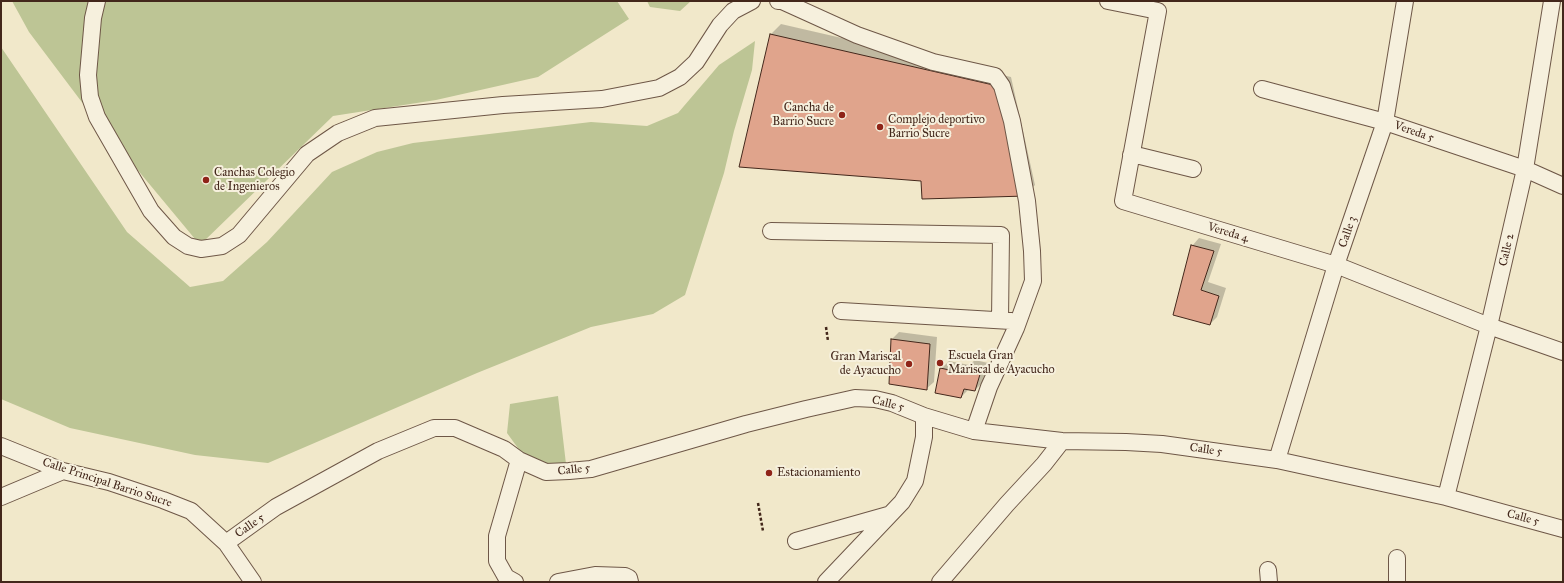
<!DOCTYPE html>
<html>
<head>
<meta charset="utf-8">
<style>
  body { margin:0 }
  #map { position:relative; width:1564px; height:583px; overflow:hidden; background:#f1e8ca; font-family:"IM FELL Great Primer",serif }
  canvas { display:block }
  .frame { position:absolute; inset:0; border:2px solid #43271b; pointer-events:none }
</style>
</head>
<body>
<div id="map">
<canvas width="1564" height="583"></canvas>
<div class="frame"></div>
</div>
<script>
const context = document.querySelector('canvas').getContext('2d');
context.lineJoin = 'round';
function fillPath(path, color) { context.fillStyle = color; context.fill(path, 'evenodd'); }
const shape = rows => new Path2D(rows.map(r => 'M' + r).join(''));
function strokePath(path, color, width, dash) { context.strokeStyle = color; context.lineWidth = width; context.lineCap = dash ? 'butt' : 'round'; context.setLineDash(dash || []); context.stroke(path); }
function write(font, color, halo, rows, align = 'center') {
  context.font = font + ' "IM FELL Great Primer",serif'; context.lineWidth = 4; context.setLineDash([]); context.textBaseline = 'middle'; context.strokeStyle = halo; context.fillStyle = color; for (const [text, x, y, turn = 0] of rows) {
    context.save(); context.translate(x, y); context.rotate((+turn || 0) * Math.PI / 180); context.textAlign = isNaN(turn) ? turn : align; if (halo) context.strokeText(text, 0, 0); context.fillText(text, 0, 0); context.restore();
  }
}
fillPath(shape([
  [12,1,617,1,629,19,538,77,436,100,333,116,200,245,87,109,29,32],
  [647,1,691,1,680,11,650,7],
  [755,41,752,70,734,131,724,173,685,295,653,314,591,327,477,373,268,463,195,455,70,428,1,399,1,47,127,232,190,287,223,281,267,242,332,172,377,152,413,143,591,122,647,126,678,113,719,65],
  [558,396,566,464,549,468,528,462,507,433,510,404]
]), '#bdc595');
fillPath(shape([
  [781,24,1011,77,1035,185,1025,195,922,180,740,166,771,34],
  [1199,238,1221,244,1208,282,1226,288,1217,317,1210,324,1174,314,1192,246],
  [899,332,937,337,934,382,926,389,890,383,892,339],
  [975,360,988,363,982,383,975,390,968,390,961,397,941,369,949,361,969,365]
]), '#0003');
const building = shape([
  [770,34,1002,87,1026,196,922,199,921,181,739,167,770,34],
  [1191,245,1214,251,1201,290,1219,296,1210,325,1173,315,1191,245],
  [891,339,930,344,927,390,889,384,891,339],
  [966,366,981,371,975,391,964,389,961,398,935,393,940,368,964,373,966,366]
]);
fillPath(building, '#e0a48c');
strokePath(building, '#43271b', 1);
const minor = shape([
  [97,1,93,18,88,75,90,97,97,117,151,211,174,237,188,246,201,249,222,246,239,235,307,154,338,133,375,118,503,105,602,99,659,88,680,77,696,62,720,25,733,11,752,1],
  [778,1,782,1,857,35,933,62,995,76,1002,86,1012,121,1027,201,1032,251,1033,281,1016,328,989,387,974,431],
  [1108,1,1158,11,1123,201,1336,265,1489,326,1563,352],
  [1262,89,1385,122,1525,169,1563,186],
  [1131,155,1140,156,1193,169],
  [771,231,1001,235,1000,320],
  [841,311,1011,321],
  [1,446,63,471,109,482,163,500,191,511,226,543,253,582],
  [1277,460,1336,265,1385,122,1405,1],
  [1,497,63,471],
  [1446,497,1489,326,1525,169,1552,1],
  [796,541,888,515],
  [226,543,276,507,378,451,434,428,455,428,504,449,519,460,546,472,569,471,591,469,746,424,806,409,855,398,875,399,892,403,924,416,974,431,1062,441,1126,442,1162,444,1277,460,1446,497,1563,529],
  [1397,558,1397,582],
  [1268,570,1269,582],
  [515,582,506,577,497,561,497,536,519,460],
  [558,582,595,575,625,576,629,578,630,582],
  [826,582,902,502,915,481,924,437,924,416],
  [940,582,1007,504,1044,464,1062,441]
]);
strokePath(minor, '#6e5747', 18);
strokePath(shape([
  [826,327,828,341],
  [758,503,763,531]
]), '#43271b', 2.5, [3, 2]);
strokePath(minor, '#f6f0dd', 16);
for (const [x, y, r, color] of [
  [842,115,4,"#8f2418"],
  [880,127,4,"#8f2418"],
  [206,180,4,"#8f2418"],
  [940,363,4,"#8f2418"],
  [909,364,4,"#8f2418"],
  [769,473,4,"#8f2418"]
]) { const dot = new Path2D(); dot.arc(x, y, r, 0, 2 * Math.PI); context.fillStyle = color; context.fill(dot); strokePath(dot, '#f6f0dd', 1.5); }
write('12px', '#43271b', '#f6f0dd', [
  ["Cancha de",834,108,"right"],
  ["Barrio Sucre",834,122,"right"],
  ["Complejo deportivo",888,120],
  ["Barrio Sucre",888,134],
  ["Canchas Colegio",214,173],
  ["de Ingenieros",214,187],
  ["Escuela Gran",948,356],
  ["Mariscal de Ayacucho",948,370],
  ["Gran Mariscal",901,357,"right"],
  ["de Ayacucho",901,371,"right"],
  ["Estacionamiento",777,473]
], 'left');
write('12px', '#43271b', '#f6f0dd', [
  ["Vereda 5",1414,132,19],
  ["Calle 3",1348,232,-71],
  ["Vereda 4",1228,233,17],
  ["Calle 2",1507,250,-77],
  ["Calle 5",888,404,14],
  ["Calle 5",1206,450,8],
  ["Calle 5",574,470,-6],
  ["Calle Principal Barrio Sucre",107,483,18],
  ["Calle 5",1523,518,15],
  ["Calle 5",250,526,-35]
]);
</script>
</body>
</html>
